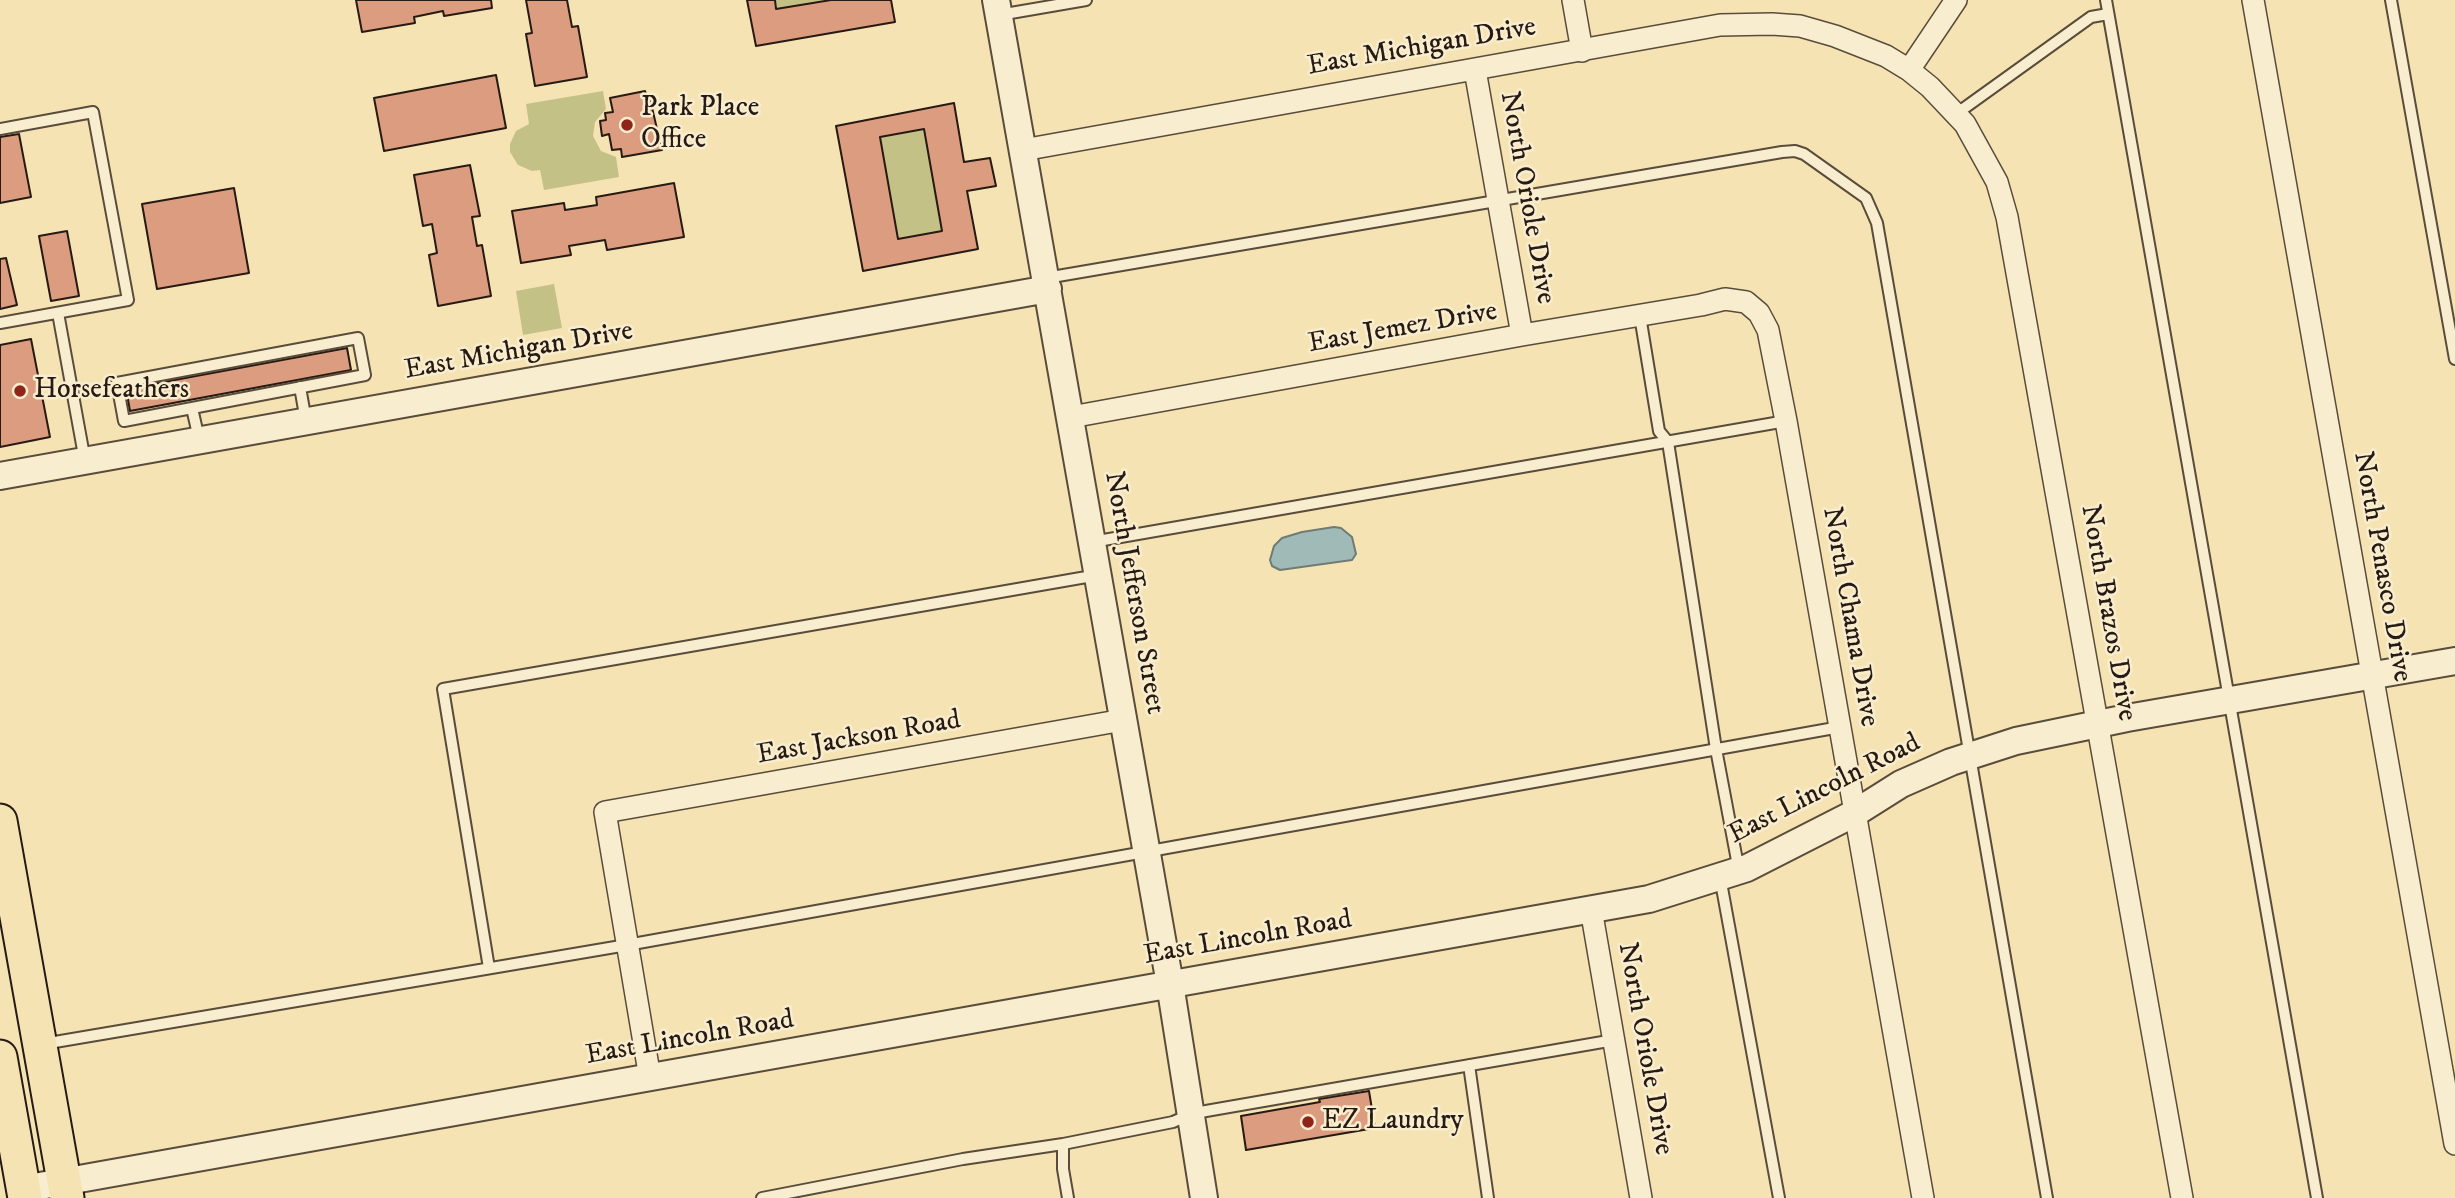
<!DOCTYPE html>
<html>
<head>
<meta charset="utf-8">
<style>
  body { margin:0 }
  canvas { display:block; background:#f5e3b3 }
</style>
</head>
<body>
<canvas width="2455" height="1198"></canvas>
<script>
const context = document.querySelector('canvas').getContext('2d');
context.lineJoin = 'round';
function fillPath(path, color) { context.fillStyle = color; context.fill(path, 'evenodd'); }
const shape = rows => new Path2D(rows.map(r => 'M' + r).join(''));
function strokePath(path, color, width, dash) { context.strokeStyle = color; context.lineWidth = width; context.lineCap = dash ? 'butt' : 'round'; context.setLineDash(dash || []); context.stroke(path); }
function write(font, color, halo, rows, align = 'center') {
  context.font = font + ' "IM FELL DW Pica",serif'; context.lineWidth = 5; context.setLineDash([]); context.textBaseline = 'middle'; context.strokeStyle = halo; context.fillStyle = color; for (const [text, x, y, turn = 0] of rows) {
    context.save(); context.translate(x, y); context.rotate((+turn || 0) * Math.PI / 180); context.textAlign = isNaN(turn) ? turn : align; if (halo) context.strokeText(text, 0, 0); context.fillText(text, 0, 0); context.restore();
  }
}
fillPath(shape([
  [775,0,831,0,776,9],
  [603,91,606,109,595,122,593,136,601,151,616,157,619,177,544,190,540,170,532,171,518,165,510,152,510,144,516,131,529,124,526,104],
  [924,129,942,231,898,239,880,137],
  [554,284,562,328,523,335,516,291]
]), '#c4c187');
const water = shape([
  [1334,527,1341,528,1352,537,1356,554,1352,560,1280,570,1272,566,1270,560,1274,546,1282,538,1302,532,1334,527]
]);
fillPath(water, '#a0bbb7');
strokePath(water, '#6f7b75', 2);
const building = shape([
  [356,0,491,0,492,8,444,16,443,11,414,17,415,23,362,32,356,0],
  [526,0,567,0,572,27,578,26,587,77,535,86,526,34,532,33,526,0],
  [747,0,775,0,776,9,831,0,891,0,895,22,756,46,747,0],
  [496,75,506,128,384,151,374,98,496,75],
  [645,91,647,96,649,95,662,150,622,157,621,149,612,150,609,134,602,136,600,121,606,120,605,113,613,112,610,98,645,91],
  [954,103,964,162,990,158,996,186,967,191,978,249,863,271,836,126,954,103],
  [924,129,942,231,898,239,880,137,924,129],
  [19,134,31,197,0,203,0,137,19,134],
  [470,165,480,216,472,217,477,246,482,245,491,296,438,306,429,255,437,253,432,224,423,226,414,175,470,165],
  [674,183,684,237,607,250,605,240,569,246,571,255,521,263,512,211,564,203,565,210,597,205,596,197,674,183],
  [234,188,249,273,157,289,142,204,234,188],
  [67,231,79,296,51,301,39,236,67,231],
  [6,258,17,305,0,309,0,259,6,258],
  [31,339,50,437,0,447,0,345,31,339],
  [347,348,351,370,130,411,126,389,347,348],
  [1369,1091,1375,1128,1246,1150,1241,1116,1320,1102,1319,1099,1369,1091]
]);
fillPath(building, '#dc9c7f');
strokePath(building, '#261a13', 2);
const service = shape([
  [2106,0,2317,1198],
  [2391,0,2455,359],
  [999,15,1086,0],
  [1956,114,2091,17,2108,14],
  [0,129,93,112,128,300,0,323],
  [1046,278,1782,152,1795,151,1804,154,1866,198,1877,223,2047,1198],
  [58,313,85,461],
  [1640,316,1659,431,1668,442,1716,749,1739,871],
  [358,338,365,375,124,421,117,383,358,338],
  [300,387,306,421],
  [192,408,199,439],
  [1092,542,1786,421],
  [1720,877,1779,1198],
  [489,968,443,689,1098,575],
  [43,1044,627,945,1840,727],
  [1469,1065,1488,1198],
  [1063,1144,1063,1169,1068,1198],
  [762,1198,963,1159,1063,1144,1173,1122,1191,1114,1206,1111,1614,1040]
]);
const minor = shape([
  [1573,0,1582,51],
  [2253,0,2455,1144],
  [1475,70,1522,335],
  [1909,70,1956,0],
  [1023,150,1720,25,1772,24,1800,26,1835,36,1886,56,1909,70,1930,87,1965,124,1997,182,2007,217,2182,1198],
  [1071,417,1522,335,1701,305,1725,299,1746,302,1759,313,1768,330,1786,421,1923,1198],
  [1591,909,1641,1198],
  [650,1078,605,812,1123,720]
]);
const tertiary = shape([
  [996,0,1170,984,1204,1198],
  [0,476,1048,289],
  [23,1189,1649,899,1747,868,1855,813,1901,784,1951,762,2016,741,2127,718,2455,661]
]);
const primary = shape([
  [0,821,67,1198],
  [0,1057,25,1198]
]);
strokePath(service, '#5a4c3b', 14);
strokePath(minor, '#5a4c3b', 24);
strokePath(tertiary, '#5a4c3b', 30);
strokePath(primary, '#261a13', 37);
strokePath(service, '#f8edce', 10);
strokePath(minor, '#f8edce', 21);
strokePath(tertiary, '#f8edce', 26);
strokePath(primary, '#f5e3b3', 33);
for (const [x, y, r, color] of [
  [627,125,7,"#8f2418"],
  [20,391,7,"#8f2418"],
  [1308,1122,7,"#8f2418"]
]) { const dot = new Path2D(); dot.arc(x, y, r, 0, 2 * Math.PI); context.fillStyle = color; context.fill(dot); strokePath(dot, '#f8edce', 2.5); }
write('28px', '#261a13', '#f8edce', [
  ["East Michigan Drive",1422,48,-10],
  ["North Oriole Drive",1526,198,80],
  ["East Jemez Drive",1403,329,-10],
  ["East Michigan Drive",519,352,-10],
  ["North Penasco Drive",2381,567,80],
  ["North Jefferson Street",1133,593,80],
  ["North Brazos Drive",2107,613,80],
  ["North Chama Drive",1849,617,80],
  ["East Jackson Road",859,739,-10],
  ["East Lincoln Road",1825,790,-27],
  ["East Lincoln Road",1248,939,-10],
  ["East Lincoln Road",690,1039,-10],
  ["North Oriole Drive",1644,1049,80]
]);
write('28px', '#261a13', '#f8edce', [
  ["Park Place",641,109],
  ["Office",641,141],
  ["Horsefeathers",34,391],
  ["EZ Laundry",1322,1122]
], 'left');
</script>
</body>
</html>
